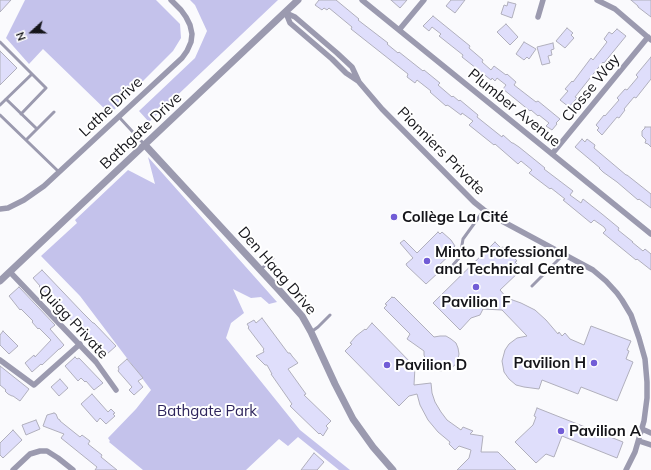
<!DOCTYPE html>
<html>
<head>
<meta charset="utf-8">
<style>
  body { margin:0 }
  #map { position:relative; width:651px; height:470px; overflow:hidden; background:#fafafd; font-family:Mulish,sans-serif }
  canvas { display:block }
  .north { position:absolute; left:12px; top:12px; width:40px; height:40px; -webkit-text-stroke:3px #fff; paint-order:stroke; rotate:249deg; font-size:11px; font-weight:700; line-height:16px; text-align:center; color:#15151a }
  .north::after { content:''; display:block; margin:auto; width:14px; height:18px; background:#15151a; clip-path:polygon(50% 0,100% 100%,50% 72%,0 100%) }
</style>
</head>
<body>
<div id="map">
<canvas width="651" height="470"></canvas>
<div class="north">N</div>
</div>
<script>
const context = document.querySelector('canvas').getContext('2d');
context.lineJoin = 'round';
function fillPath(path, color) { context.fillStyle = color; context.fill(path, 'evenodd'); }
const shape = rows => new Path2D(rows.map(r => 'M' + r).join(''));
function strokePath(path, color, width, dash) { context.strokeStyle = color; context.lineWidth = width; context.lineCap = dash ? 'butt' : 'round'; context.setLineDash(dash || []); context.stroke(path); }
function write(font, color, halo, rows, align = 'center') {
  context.font = font + ' Mulish,sans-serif'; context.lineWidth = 4; context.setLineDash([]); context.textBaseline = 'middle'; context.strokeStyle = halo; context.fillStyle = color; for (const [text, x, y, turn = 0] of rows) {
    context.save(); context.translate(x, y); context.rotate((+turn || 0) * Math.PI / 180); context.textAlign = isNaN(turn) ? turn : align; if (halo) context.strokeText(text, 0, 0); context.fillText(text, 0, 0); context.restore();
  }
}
fillPath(shape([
  [25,0,156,0,180,24,181,38,173,51,110,114,43,49,29,64,6,38],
  [190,0,278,0,149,122,139,111,195,58,207,31,195,5],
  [148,157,277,302,269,304,261,297,251,298,233,289,244,313,231,323,226,338,300,430,350,470,339,470,298,437,288,446,279,439,246,470,143,470,109,442,110,441,108,438,136,409,151,390,80,296,41,256,77,223,75,220,128,170,155,184]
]), '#c4c2eb');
const building = shape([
  [0,0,11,0,0,12,0,0],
  [319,0,336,0,359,19,358,20,388,43,387,44,398,53,399,52,423,71,424,70,440,83,438,85,452,97,453,96,459,101,460,100,478,115,477,117,502,137,503,135,512,143,513,143,519,147,545,168,544,169,573,191,570,195,581,203,583,199,602,214,619,228,618,230,633,242,632,242,643,251,645,249,651,254,651,270,637,259,636,260,603,233,606,230,604,227,594,220,591,223,563,200,565,199,551,188,550,189,529,173,532,170,521,161,518,164,495,144,494,145,469,125,473,121,462,113,461,115,449,106,447,105,446,106,430,92,431,91,417,80,415,83,407,77,408,74,351,29,352,27,329,8,327,10,324,8,322,10,315,5,319,0],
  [391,0,407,0,400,8,391,0],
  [451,0,465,0,455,13,446,6,451,0],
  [631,0,651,0,651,17,638,7,638,6,631,0],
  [508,2,516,4,512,18,501,14,504,5,507,6,508,2],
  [433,16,470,46,469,48,483,60,482,62,491,70,494,66,506,75,507,74,516,82,514,85,536,102,538,101,560,119,556,123,557,124,552,130,546,126,549,123,539,115,538,116,531,110,530,111,503,89,506,85,497,78,495,81,492,78,491,80,462,57,463,55,439,36,441,34,432,27,429,31,423,26,433,16],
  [506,24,518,37,510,45,497,32,506,24],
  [567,28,573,33,571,35,574,38,565,48,556,41,567,28],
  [617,29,626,36,604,63,603,62,594,73,575,97,577,98,569,107,560,100,568,91,565,89,572,81,573,82,591,58,593,60,607,42,604,39,609,32,612,34,617,29],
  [524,42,536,49,529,59,527,57,524,60,516,54,524,42],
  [553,43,554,49,551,50,552,55,548,56,550,63,542,65,537,47,553,43],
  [0,51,17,68,0,85,0,51],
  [651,57,651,79,636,98,634,97,624,109,625,110,619,118,617,117,602,135,597,130,599,128,596,125,604,115,605,116,619,100,617,98,625,89,627,90,638,77,636,75,651,57],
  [645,127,651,127,651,147,648,144,645,143,646,140,642,136,642,131,645,128,645,127],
  [582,139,585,142,587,139,595,145,594,148,626,175,627,175,651,194,651,208,639,199,638,200,617,182,603,172,599,168,600,168,575,147,582,139],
  [438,232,440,234,442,232,451,240,455,246,453,248,455,250,436,268,439,272,426,284,407,266,406,264,413,258,400,243,404,240,417,253,438,232],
  [495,242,501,248,503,247,511,254,517,261,515,262,522,269,500,290,507,298,521,303,535,310,546,320,558,334,559,332,562,336,565,333,570,339,584,345,591,326,631,341,627,350,629,351,626,359,633,362,617,401,581,387,578,394,542,380,539,389,524,387,516,385,509,379,504,372,502,361,505,350,509,344,517,338,527,336,502,310,483,309,480,315,471,318,460,330,433,303,495,242],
  [42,270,82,312,93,323,94,323,116,346,107,354,99,346,98,347,91,340,92,339,81,327,81,328,73,320,72,321,56,302,39,287,40,286,33,278,42,270],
  [19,287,55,325,50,329,64,345,60,349,59,349,42,365,41,364,32,372,25,363,34,355,35,357,51,340,39,328,38,329,32,322,33,321,21,309,20,310,9,296,19,287],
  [392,297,393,298,394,297,434,337,440,336,446,336,451,339,456,343,458,348,459,354,458,359,455,365,451,368,445,370,440,371,434,369,429,366,426,361,424,355,424,351,407,339,410,334,384,308,387,305,385,304,392,297],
  [262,318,288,353,290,353,292,356,298,363,288,369,306,394,304,395,331,421,326,426,328,428,323,436,320,433,319,434,290,406,292,404,271,374,272,374,267,365,265,365,256,356,264,352,263,350,264,349,248,328,249,327,247,324,254,320,256,323,262,318],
  [372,323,415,367,414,385,431,383,432,393,435,402,441,412,447,420,461,430,463,427,473,431,470,434,483,436,481,452,498,452,516,470,457,470,469,458,471,450,459,446,455,450,449,444,450,442,438,432,428,420,420,405,417,394,409,396,399,406,345,351,352,344,350,343,356,336,365,329,366,330,372,323],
  [3,331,18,346,9,354,0,345,0,335,3,331],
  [75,357,77,359,79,358,103,383,94,390,86,381,85,382,81,378,78,381,65,366,75,357],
  [127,359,143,378,138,381,143,387,134,395,129,390,132,387,118,371,119,369,118,367,127,359],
  [0,366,29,389,20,401,13,396,12,396,8,394,5,391,6,390,0,385,0,366],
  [60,379,68,388,59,396,51,387,60,379],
  [92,394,108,412,111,409,115,413,113,414,115,416,106,424,100,418,97,422,81,404,92,394],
  [537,408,623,442,617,458,562,436,554,457,546,454,536,463,515,442,533,425,536,417,534,416,537,408],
  [54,413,56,414,58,419,60,420,60,421,80,437,82,435,90,441,88,444,102,455,101,457,117,470,95,470,97,467,61,438,64,434,43,426,47,415,54,413],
  [36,420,40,429,26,435,22,425,36,420],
  [13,430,22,440,3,458,0,455,0,443,13,430],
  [314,453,324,462,317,470,301,470,314,453]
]);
fillPath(building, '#dfdefb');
strokePath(building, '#b0afbc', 1);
strokePath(shape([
  [0,42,46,88,21,114],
  [6,99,37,129],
  [0,105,32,74],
  [0,115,59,172],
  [119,117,144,144],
  [26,140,54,112],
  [260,270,273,258],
  [445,274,460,257,463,239,484,210],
  [532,286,564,254],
  [311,332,318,327,330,315]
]), '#9b9aaf', 3);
strokePath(shape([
  [362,0,651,234],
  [597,0,615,9,651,40],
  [286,13,295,17,337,53,352,67,359,82,382,109,474,202,484,210,500,220,593,270,606,281,617,293,622,300,631,315,639,338,645,359,647,382,647,398,644,421,635,452,626,470],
  [286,13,290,23,332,59,346,73,358,81],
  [538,17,543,0],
  [399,30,424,0],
  [552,154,648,37],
  [0,209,8,208,24,200,44,186,182,58,187,51,191,42,192,34,190,25,186,17,181,10,171,0],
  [10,272,96,362,116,390],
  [0,360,34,385,80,344],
  [642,429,651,433],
  [639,441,651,445],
  [13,470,30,454,40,451,47,451,58,458,73,470]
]), '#9b9aaf', 5.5);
strokePath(shape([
  [145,145,279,290,302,316,311,332,335,384,353,419,373,447,393,470],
  [0,281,298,0]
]), '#9b9aaf', 7);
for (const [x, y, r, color] of [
  [394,217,4,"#715cd6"],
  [427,261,4,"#715cd6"],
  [476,287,4,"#715cd6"],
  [594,363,4,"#715cd6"],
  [387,365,4,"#715cd6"],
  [561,431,4,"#715cd6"]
]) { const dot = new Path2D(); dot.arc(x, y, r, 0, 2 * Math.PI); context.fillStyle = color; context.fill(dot); strokePath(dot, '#fff', 1.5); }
write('15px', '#15151a', '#fff', [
  ["Closse Way",591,88,-51],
  ["Lathe Drive",111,107,-43],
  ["Plumber Avenue",514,108,39],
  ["Bathgate Drive",141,131,-43],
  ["Pionniers Private",441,151,45],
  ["Den Haag Drive",277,271,49],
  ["Quigg Private",73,322,47]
]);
write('bold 15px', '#15151a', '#fff', [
  ["Collège La Cité",402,217],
  ["Minto Professional",435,252],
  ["and Technical Centre",435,269],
  ["Pavilion F",476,302,"center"],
  ["Pavilion H",586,363,"right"],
  ["Pavilion D",395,365],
  ["Pavilion A",569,431]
], 'left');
write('15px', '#2e255c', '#fff', [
  ["Bathgate Park",207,411]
]);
</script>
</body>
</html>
